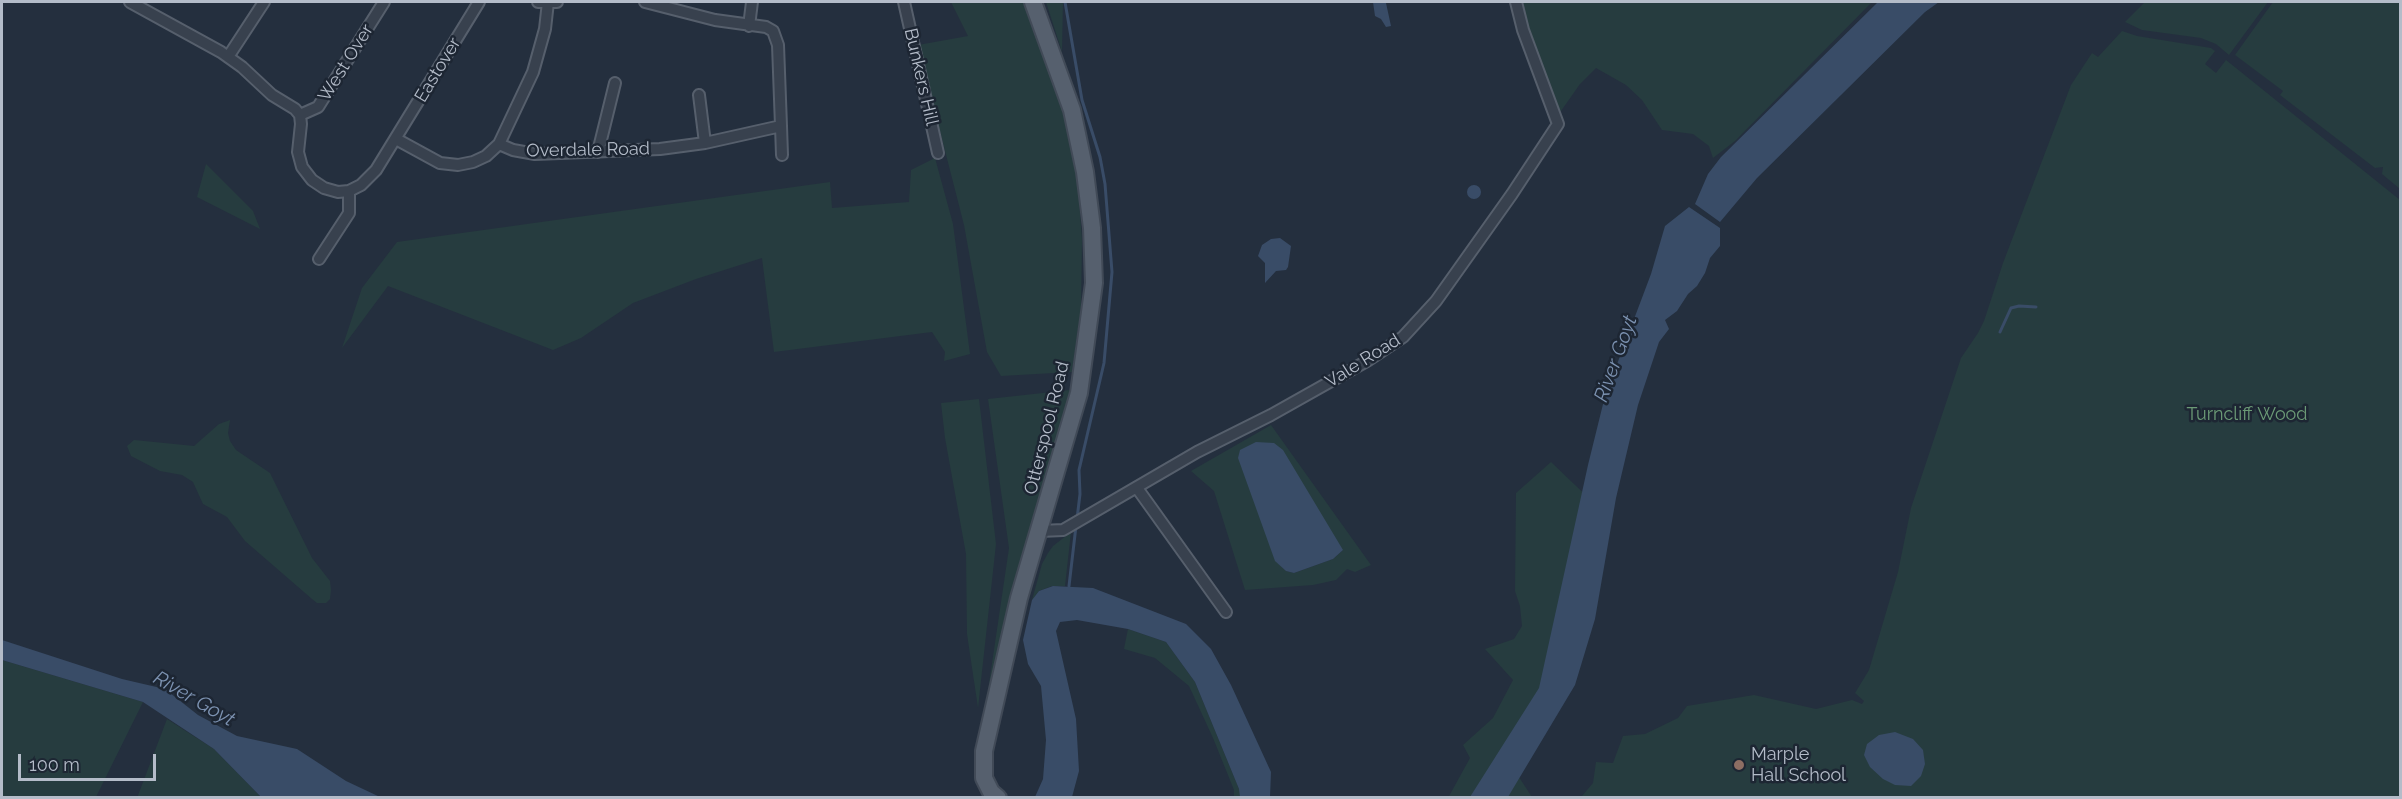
<!DOCTYPE html>
<html>
<head>
<meta charset="utf-8">
<style>
  body { margin:0 }
  #map { position:relative; width:2402px; height:799px; overflow:hidden; background:#242f3e; font-family:Raleway,sans-serif }
  canvas { display:block }
  .frame { position:absolute; inset:0; border:3px solid #b4bcc9; pointer-events:none }
  .scale { position:absolute; left:18px; top:754px; width:138px; height:27px; box-sizing:border-box; border:3px solid #b4bcc9; border-top:0; padding-left:8px; font-size:18px; line-height:21px; white-space:nowrap; color:#b4bcc9; -webkit-text-stroke:4px #1d2633; paint-order:stroke }
</style>
</head>
<body>
<div id="map">
<canvas width="2402" height="799"></canvas>
<div class="frame"></div>
<div class="scale">100 m</div>
</div>
<script>
const context = document.querySelector('canvas').getContext('2d');
context.lineJoin = 'round';
function fillPath(path, color) { context.fillStyle = color; context.fill(path, 'evenodd'); }
const shape = rows => new Path2D(rows.map(r => 'M' + r).join(''));
function strokePath(path, color, width, dash) { context.strokeStyle = color; context.lineWidth = width; context.lineCap = dash ? 'butt' : 'round'; context.setLineDash(dash || []); context.stroke(path); }
function write(font, color, halo, rows, align = 'center') {
  context.font = font + ' Raleway,sans-serif'; context.lineWidth = 5; context.setLineDash([]); context.textBaseline = 'middle'; context.strokeStyle = halo; context.fillStyle = color; for (const [text, x, y, turn = 0] of rows) {
    context.save(); context.translate(x, y); context.rotate((+turn || 0) * Math.PI / 180); context.textAlign = isNaN(turn) ? turn : align; if (halo) context.strokeText(text, 0, 0); context.fillText(text, 0, 0); context.restore();
  }
}
fillPath(shape([
  [951,2,1026,2,1062,100,1076,156,1082,240,1081,308,1072,372,1001,376,987,352,964,225,918,45,968,36],
  [1046,2,1063,2,1062,52],
  [1519,2,1872,2,1735,141,1713,158,1709,146,1693,134,1662,130,1642,100,1626,85,1596,68,1580,84,1561,111,1555,109],
  [2145,2,2268,2,2229,55,2216,44,2201,38,2142,30,2125,22],
  [2273,2,2400,2,2400,189,2382,174,2383,167,2375,168,2280,95,2283,91,2235,55],
  [2122,31,2137,36,2211,48,2215,51,2205,64,2216,73,2226,60,2400,200,2400,797,1578,798,1582,796,1593,783,1596,762,1613,763,1623,736,1645,734,1678,718,1687,706,1754,695,1816,709,1852,700,1862,704,1864,701,1855,693,1869,670,1898,572,1911,508,1961,358,1978,333,1984,321,2003,263,2071,85,2092,53,2098,57],
  [935,158,953,224,970,354,944,361,945,352,932,332,774,352,762,258,696,279,633,303,581,338,553,350,388,286,342,348,362,288,397,242,830,182,832,208,909,202,911,170],
  [206,164,253,211,260,229,197,197],
  [1070,390,990,703,986,704,1009,548,988,399],
  [979,399,996,544,978,708,967,634,966,554,945,438,941,403],
  [230,420,228,433,230,441,236,450,270,473,312,558,330,581,331,590,330,599,326,603,317,603,312,599,245,541,227,517,203,504,193,482,182,475,160,471,131,456,127,446,134,440,194,446,219,424],
  [1271,425,1371,565,1355,572,1347,569,1336,580,1313,585,1245,590,1214,491,1191,471],
  [1343,550,1333,559,1294,573,1286,571,1275,560],
  [1551,462,1597,506,1588,567,1511,765,1532,797,1448,798,1470,758,1463,745,1493,718,1513,680,1485,649,1514,639,1522,626,1520,606,1515,591,1516,493],
  [1071,532,1065,586,1052,586,1039,591,1032,600,1042,564,1048,553,1053,546],
  [1128,629,1166,642,1195,682,1239,789,1269,797,1234,797,1234,790,1213,738,1189,686,1155,658,1124,649],
  [2,660,143,702,96,797,2,797],
  [167,719,214,749,261,797,137,798]
]), '#263c3f');
fillPath(shape([
  [1373,2,1386,3,1391,26,1386,27,1381,19,1375,16],
  [1878,2,1939,2,1925,12,1757,178,1720,222,1695,204,1708,174,1721,157],
  '1467 192a7 7 0 1 1 14 0a7 7 0 1 1-14 0Z',
  [1689,207,1720,228,1720,246,1710,258,1705,273,1697,286,1688,294,1677,311,1665,320,1669,329,1659,342,1638,405,1616,498,1595,619,1575,685,1508,797,1470,797,1539,688,1588,465,1605,396,1651,274,1665,226],
  [1280,238,1291,246,1288,267,1286,270,1276,271,1265,283,1265,263,1258,256,1262,245,1271,239],
  [1256,442,1274,443,1283,450,1343,550,1333,559,1294,573,1286,571,1275,561,1238,458,1240,450],
  [1053,586,1093,588,1186,624,1211,649,1231,685,1271,772,1270,797,1240,797,1239,789,1195,682,1166,642,1128,629,1077,620,1060,622,1056,631,1076,719,1079,771,1072,797,1035,797,1043,779,1046,740,1041,686,1028,664,1023,640,1032,600,1039,591],
  [2,640,122,679,165,689,198,715,237,736,297,749,346,781,380,797,261,797,214,749,143,702,2,660],
  [1895,732,1913,739,1923,750,1925,764,1921,776,1911,786,1895,785,1883,779,1870,767,1864,755,1867,744,1879,735]
]), '#394c67');
strokePath(shape([
  [1065,2,1082,100,1100,157,1105,184,1112,272,1104,363,1079,470,1080,494,1077,519],
  [2000,332,2011,308,2019,306,2036,307],
  [1069,586,1076,526]
]), '#394c67', 3);
const minor = shape([
  [130,2,221,52,242,67,272,95,295,109,300,115,301,124,298,152,302,167,312,180,324,188,338,192,349,191,361,185,376,170,479,2],
  [538,2,557,2],
  [904,2,938,153],
  [749,26,752,2],
  [228,57,264,2],
  [699,95,705,143],
  [300,115,318,107,384,2],
  [781,126,782,155],
  [396,139,440,163,458,165,473,162,486,156,499,144,533,72,545,29,548,2],
  [499,144,513,150,535,154,660,149,705,143,781,126,778,45,773,31,766,27,715,20,645,2],
  [598,152,615,83],
  [319,259,349,213,349,191],
  [1137,488,1226,612],
  [1040,531,1063,530,1197,452,1271,415,1367,361,1403,337,1436,301,1512,194,1558,124,1523,30,1516,2]
]);
const primary = shape([
  [998,798,991,792,984,778,984,751,1019,598,1079,393,1094,283,1092,228,1085,172,1072,110,1033,2]
]);
strokePath(minor, '#565f6c', 14);
strokePath(primary, '#414a57', 20);
strokePath(minor, '#38414e', 10);
strokePath(primary, '#56606e', 16);
for (const [x, y, r, color] of [
  [1739,765,6,"#8d6e63"]
]) { const dot = new Path2D(); dot.arc(x, y, r, 0, 2 * Math.PI); context.fillStyle = color; context.fill(dot); strokePath(dot, '#1d2633', 2); }
write('18px', '#b4bcc9', '#1d2633', [
  ["West Over",346,63,-58],
  ["Eastover",438,70,-59],
  ["Bunkers Hill",921,77,77],
  ["Overdale Road",588,150,-1],
  ["Vale Road",1363,361,-32],
  ["Otterspool Road",1047,428,-76]
]);
write('18px', '#6b9a76', '#1d2633', [
  ["Turncliff Wood",2247,415]
]);
write('18px', '#b4bcc9', '#1d2633', [
  ["Marple",1751,755],
  ["Hall School",1751,776]
], 'left');
write('italic 20px', '#7c92b1', '#1d2633', [
  ["River Goyt",1616,359,-70],
  ["River Goyt",194,699,30]
]);
</script>
</body>
</html>
